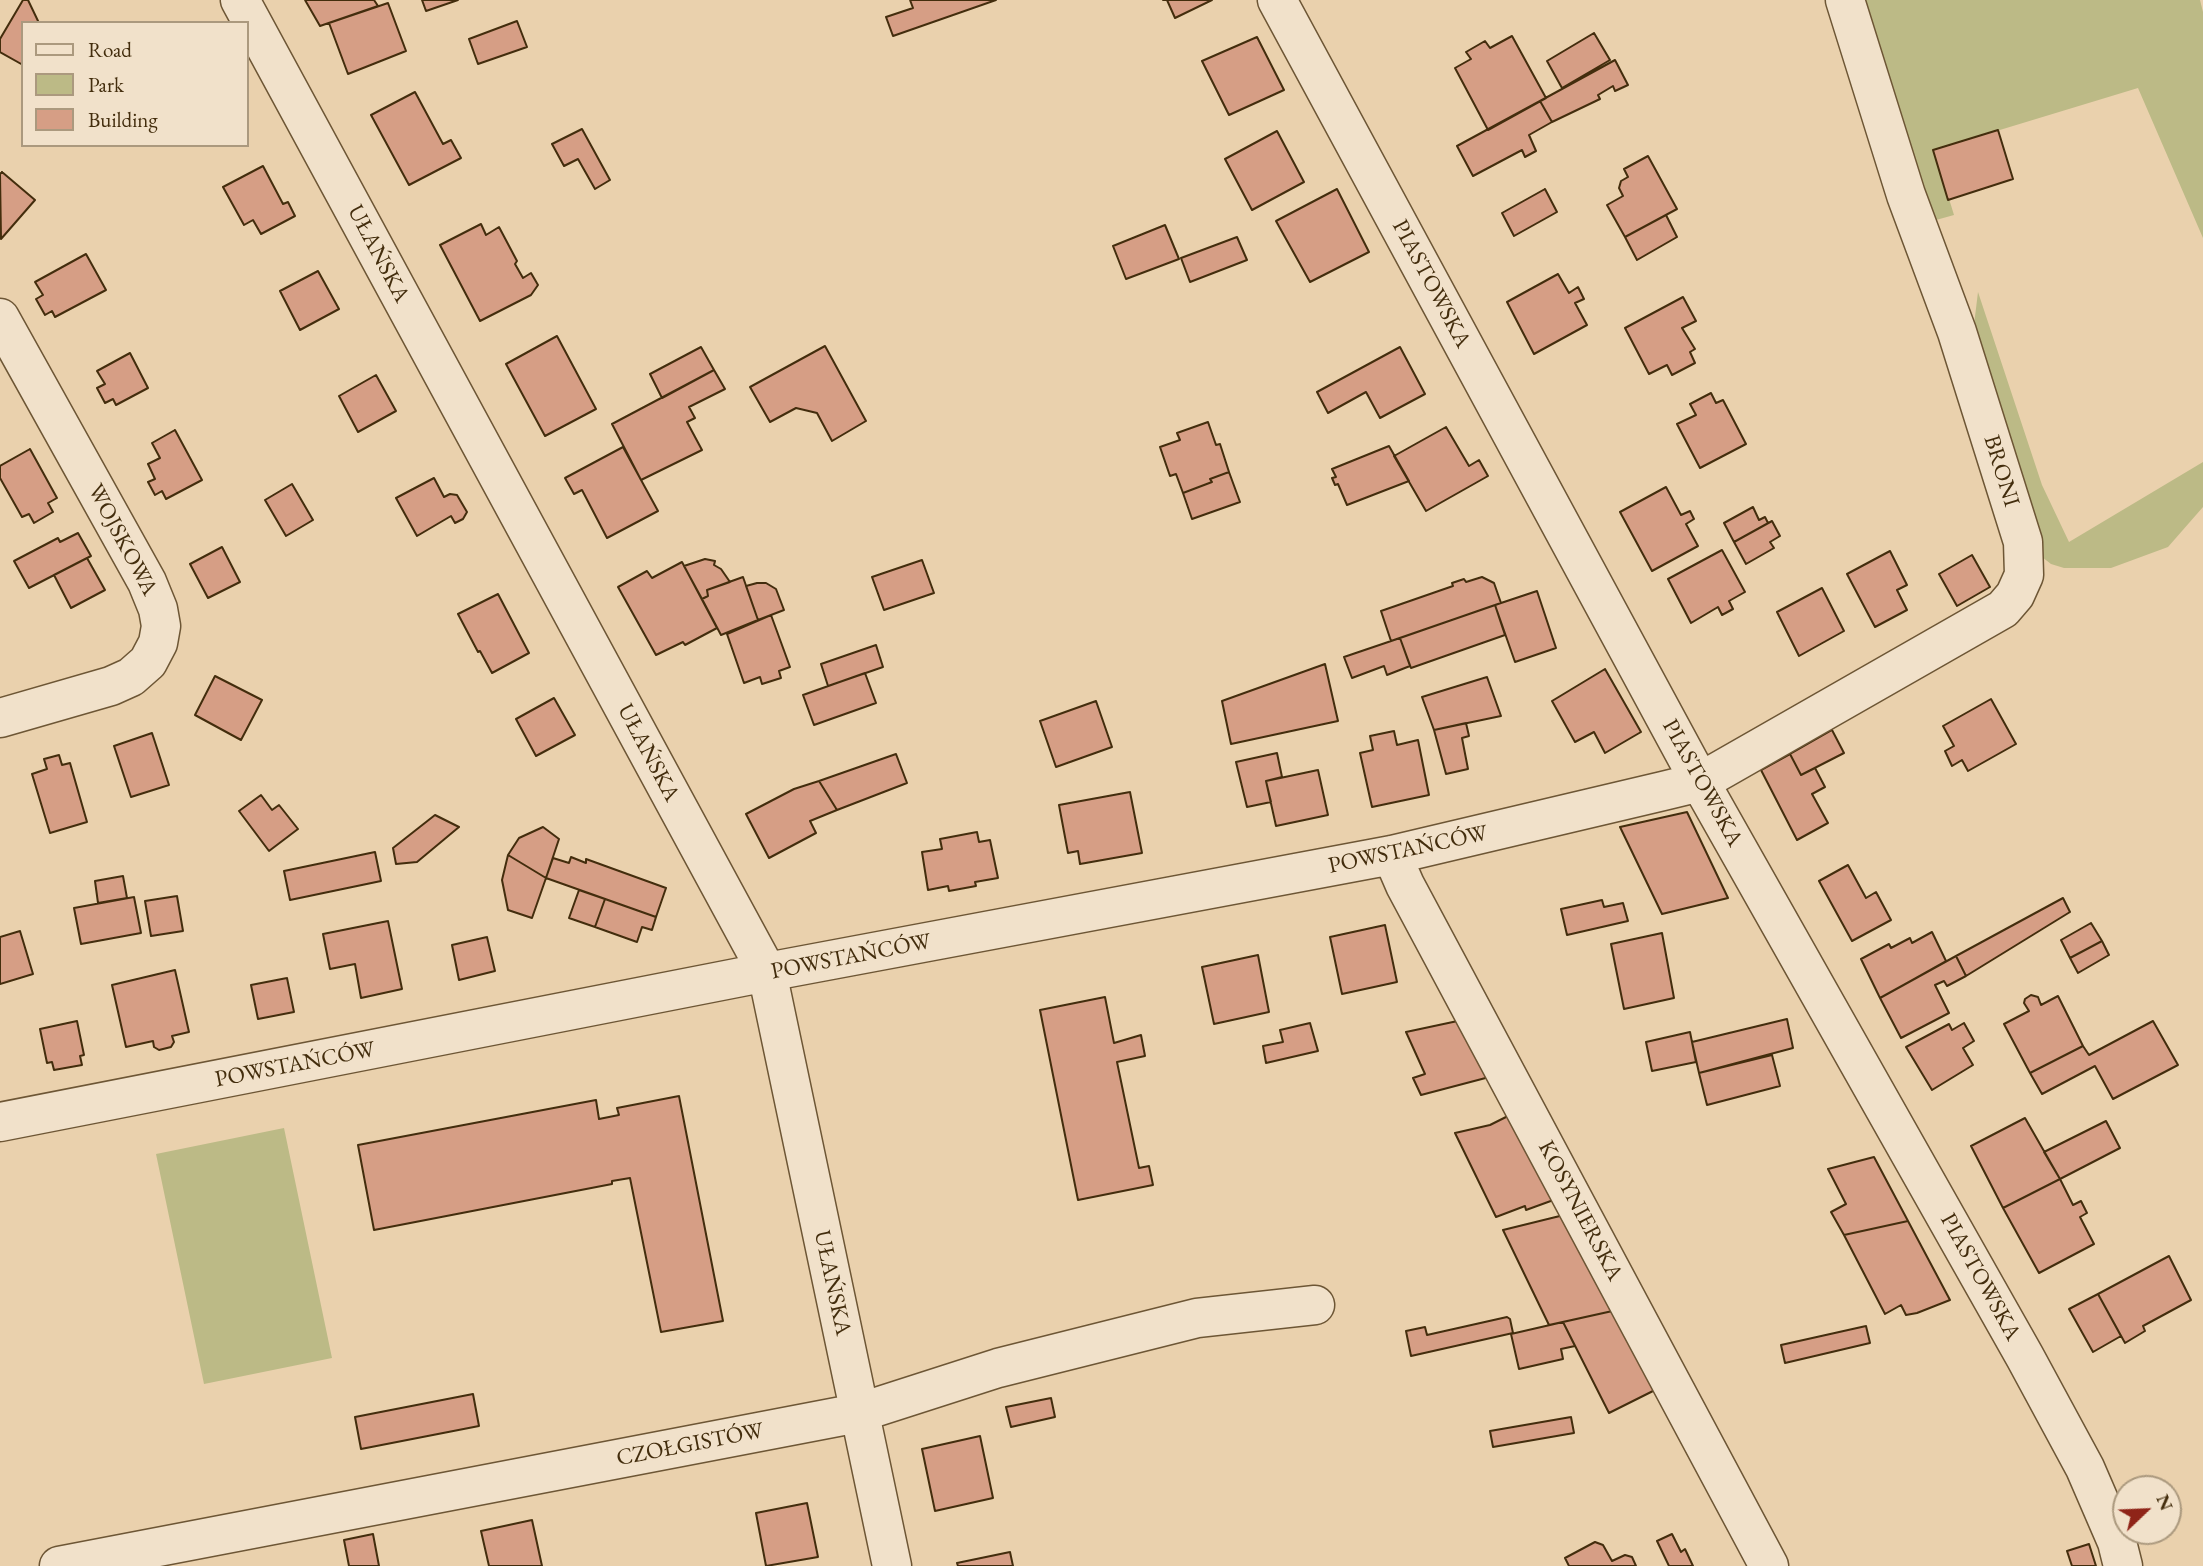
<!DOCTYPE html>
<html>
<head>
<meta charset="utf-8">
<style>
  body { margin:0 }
  #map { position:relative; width:2203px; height:1566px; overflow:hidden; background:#ead1ad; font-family:"EB Garamond",serif }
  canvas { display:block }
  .legend { position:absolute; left:21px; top:21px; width:228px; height:126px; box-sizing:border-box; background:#f1e1ca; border:2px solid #ab997e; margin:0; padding:9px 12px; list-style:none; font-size:21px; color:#432d0d }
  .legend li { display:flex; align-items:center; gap:14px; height:35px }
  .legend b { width:35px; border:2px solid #ab997e }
  .north { position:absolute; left:2112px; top:1475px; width:70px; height:70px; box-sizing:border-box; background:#f1e1ca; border:2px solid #ab997e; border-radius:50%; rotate:67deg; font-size:19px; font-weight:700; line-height:28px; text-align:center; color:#432d0d }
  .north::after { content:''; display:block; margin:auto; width:24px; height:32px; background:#8f2418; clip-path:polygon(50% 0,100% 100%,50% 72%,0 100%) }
</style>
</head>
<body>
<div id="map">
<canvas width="2203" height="1566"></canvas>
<ul class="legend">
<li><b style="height:9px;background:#f1e1ca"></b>Road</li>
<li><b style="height:19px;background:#bcba86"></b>Park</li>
<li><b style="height:19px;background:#d69e85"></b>Building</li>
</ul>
<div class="north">N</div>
</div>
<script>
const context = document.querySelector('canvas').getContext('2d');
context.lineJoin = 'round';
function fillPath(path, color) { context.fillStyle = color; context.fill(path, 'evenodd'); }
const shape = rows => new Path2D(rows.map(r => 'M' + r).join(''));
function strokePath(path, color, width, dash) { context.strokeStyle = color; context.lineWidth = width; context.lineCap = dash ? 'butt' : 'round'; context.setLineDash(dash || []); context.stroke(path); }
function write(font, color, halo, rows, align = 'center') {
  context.font = font + ' "EB Garamond",serif'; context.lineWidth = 5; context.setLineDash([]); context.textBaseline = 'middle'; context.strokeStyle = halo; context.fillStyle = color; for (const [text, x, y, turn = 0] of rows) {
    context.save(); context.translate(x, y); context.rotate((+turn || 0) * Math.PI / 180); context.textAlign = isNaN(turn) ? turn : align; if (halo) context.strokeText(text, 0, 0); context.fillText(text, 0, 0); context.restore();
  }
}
fillPath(shape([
  [1859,0,2200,0,2203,12,2203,238,2138,88,1934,150,1954,215,1936,220,1916,193],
  [1978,292,2042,485,2069,542,2203,462,2203,507,2168,547,2111,568,2064,568,2051,564,2042,557,1972,341],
  [284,1128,332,1358,204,1384,156,1154]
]), '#bcba86');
const building = shape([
  [23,0,28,0,39,23,23,23,23,65,0,52,0,39,23,0],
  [305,0,374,0,378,6,320,26,305,0],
  [422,0,458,0,426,11,422,0],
  [910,0,996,0,893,36,886,17,913,8,910,0],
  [1163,0,1212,0,1175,18,1167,0,1163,0],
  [388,3,406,51,348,74,329,23,388,3],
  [517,21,527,47,478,64,469,39,517,21],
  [1594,33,1610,60,1562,88,1547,61,1594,33],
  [1512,36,1546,98,1488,130,1455,68,1471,59,1466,52,1485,41,1490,48,1512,36],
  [1257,37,1284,90,1229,115,1202,61,1257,37],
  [1615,60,1628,85,1615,91,1613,86,1598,95,1600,99,1552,122,1540,101,1615,60],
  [415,92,443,144,451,140,461,158,409,185,371,115,415,92],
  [1540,101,1552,122,1529,135,1536,151,1525,157,1522,150,1473,176,1457,146,1540,101],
  [582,129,610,180,595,189,578,159,564,166,552,144,582,129],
  [1998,130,2013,179,1948,200,1933,150,1998,130],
  [1277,131,1304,182,1252,210,1225,159,1277,131],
  [1648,156,1677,209,1625,237,1607,205,1623,196,1619,188,1621,181,1628,177,1624,169,1648,156],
  [263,166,283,204,288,202,295,216,261,234,253,220,244,225,223,187,263,166],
  [2,172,35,200,1,239,0,174,2,172],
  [1337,189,1369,252,1310,282,1276,221,1337,189],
  [1545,189,1557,212,1514,236,1502,213,1545,189],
  [1666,215,1677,237,1637,260,1625,237,1666,215],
  [481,224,486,235,499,227,517,261,515,264,523,278,531,273,538,285,531,295,480,321,440,245,481,224],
  [1165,225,1179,259,1126,279,1113,246,1165,225],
  [1237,237,1247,260,1190,282,1181,258,1237,237],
  [86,254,106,290,55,317,52,311,45,315,36,299,43,295,35,282,86,254],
  [318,271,339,309,300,330,280,291,318,271],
  [1558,274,1569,293,1578,287,1584,299,1575,303,1587,325,1534,354,1507,302,1558,274],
  [1683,297,1696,321,1682,328,1695,349,1690,352,1695,363,1672,375,1667,365,1649,374,1625,328,1683,297],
  [557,336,596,409,545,436,506,364,557,336],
  [825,346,866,421,832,441,817,413,796,408,770,422,750,387,825,346],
  [701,347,714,370,662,398,650,374,701,347],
  [1400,347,1425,394,1380,418,1366,392,1328,413,1317,392,1400,347],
  [130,353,148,388,116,405,113,399,105,403,97,388,105,384,97,371,130,353],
  [714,370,725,389,689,407,695,418,687,422,702,450,641,480,612,424,714,370],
  [376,375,396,411,358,432,339,396,376,375],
  [1711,393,1716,403,1723,400,1746,444,1700,468,1677,424,1696,415,1690,404,1711,393],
  [1208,422,1216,445,1220,444,1229,472,1210,479,1212,482,1183,493,1176,474,1170,476,1160,447,1180,440,1177,433,1208,422],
  [1446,427,1469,466,1479,460,1488,476,1426,511,1394,456,1446,427],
  [175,430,202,480,166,499,162,491,155,495,148,482,155,479,148,464,160,458,152,443,175,430],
  [1389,446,1409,481,1347,505,1338,484,1335,485,1332,478,1336,477,1332,469,1389,446],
  [623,447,658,511,607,538,582,490,574,494,565,478,623,447],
  [30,449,57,498,48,503,53,512,34,523,29,514,22,517,0,478,0,466,30,449],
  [1229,472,1240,502,1192,519,1183,493,1212,482,1210,479,1229,472],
  [434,478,444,497,450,494,457,495,467,512,463,519,455,523,451,516,417,536,396,498,434,478],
  [292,484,313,520,286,536,265,500,292,484],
  [1666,487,1681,515,1690,511,1694,519,1686,524,1698,546,1652,571,1620,512,1666,487],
  [1753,507,1759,520,1765,517,1768,523,1734,542,1724,523,1753,507],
  [1772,521,1780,536,1770,542,1774,548,1746,564,1734,542,1772,521],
  [78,533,91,556,29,588,14,561,58,538,60,542,78,533],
  [222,547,240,582,208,598,190,564,222,547],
  [1722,550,1745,592,1729,601,1733,609,1722,615,1718,607,1691,623,1668,579,1722,550],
  [1890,551,1907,585,1897,590,1907,610,1875,627,1847,574,1890,551],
  [1972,555,1990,587,1957,606,1939,574,1972,555],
  [87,558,105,590,71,608,54,575,87,558],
  [705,559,715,561,714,565,721,569,730,582,707,590,708,596,702,599,684,566,705,559],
  [922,560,934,593,884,610,872,577,922,560],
  [682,562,717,628,685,645,683,642,656,655,618,587,647,571,652,578,682,562],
  [743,577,758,620,721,635,702,599,708,596,707,590,743,577],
  [1482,577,1494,583,1501,603,1391,641,1381,611,1453,586,1452,583,1464,579,1466,582,1482,577],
  [757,583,766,583,776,589,784,610,758,620,746,586,757,583],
  [1822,588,1844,631,1799,656,1777,612,1822,588],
  [1537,591,1556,648,1515,662,1495,605,1537,591],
  [498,594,529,653,492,673,480,651,478,652,458,614,498,594],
  [1495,605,1505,635,1411,668,1400,638,1495,605],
  [771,615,790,667,779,671,781,678,762,684,760,677,744,683,727,634,771,615],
  [1400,638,1410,666,1387,675,1384,666,1352,678,1344,657,1400,638],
  [876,645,883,667,828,686,821,664,876,645],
  [1325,664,1338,721,1231,744,1222,701,1325,664],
  [1605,669,1641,732,1605,753,1594,732,1575,742,1552,701,1605,669],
  [865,673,876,703,814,725,803,695,865,673],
  [215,676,262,700,241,740,195,715,215,676],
  [1487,677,1501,716,1434,730,1422,697,1487,677],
  [554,698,575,735,536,756,516,719,554,698],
  [1991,699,2016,744,1968,771,1962,760,1952,766,1945,751,1954,746,1943,726,1991,699],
  [1096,701,1112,747,1056,767,1040,721,1096,701],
  [1466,723,1469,736,1462,738,1468,769,1446,774,1434,730,1466,723],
  [1832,730,1844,753,1801,775,1790,754,1832,730],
  [1394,731,1397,745,1418,740,1429,795,1372,807,1360,753,1373,750,1370,736,1394,731],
  [152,733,169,785,131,797,114,746,152,733],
  [1277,753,1282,777,1266,781,1271,802,1247,807,1236,762,1277,753],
  [896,754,907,783,837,810,819,781,896,754],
  [1790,754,1801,775,1815,768,1825,787,1812,794,1828,823,1797,840,1761,770,1790,754],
  [59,755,62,765,70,763,87,822,50,833,32,774,47,769,44,759,59,755],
  [1318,770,1328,815,1276,826,1266,781,1318,770],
  [819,781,837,810,810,821,816,833,769,858,746,814,794,789,819,781],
  [1130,792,1142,853,1080,864,1078,851,1068,853,1059,805,1130,792],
  [261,795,272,810,279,805,298,829,269,851,239,811,261,795],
  [1687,812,1728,898,1662,914,1620,827,1687,812],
  [435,815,459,827,417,862,396,864,393,848,435,815],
  [543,827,559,839,546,878,508,855,519,838,543,827],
  [977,832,979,842,990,840,998,878,975,882,976,886,949,891,948,886,928,890,922,852,942,849,940,839,977,832],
  [375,852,381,881,290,900,284,871,375,852],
  [508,855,546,878,532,918,508,910,502,880,508,855],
  [571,857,586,863,586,859,666,888,656,917,546,878,553,858,569,863,571,857],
  [1848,865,1866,898,1876,892,1891,920,1852,941,1819,881,1848,865],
  [123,876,127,898,98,903,95,881,123,876],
  [579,890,605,899,595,927,569,918,579,890],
  [177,896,183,931,151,936,145,901,177,896],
  [134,897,141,933,81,944,74,908,134,897],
  [2063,898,2070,912,1966,976,1956,956,2063,898],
  [605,899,656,917,652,930,642,927,637,942,595,927,605,899],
  [1602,900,1604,907,1623,903,1628,921,1567,935,1561,909,1602,900],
  [388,921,402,989,361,998,355,964,330,969,323,934,388,921],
  [2091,923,2102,941,2070,958,2061,940,2091,923],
  [1385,925,1397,982,1342,994,1330,937,1385,925],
  [20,931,33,974,0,984,0,937,20,931],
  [1932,932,1946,961,1880,998,1861,959,1889,944,1891,948,1910,938,1912,943,1932,932],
  [1662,933,1674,998,1624,1009,1611,944,1662,933],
  [487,937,495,971,459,980,452,945,487,937],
  [2102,941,2109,955,2078,973,2070,958,2102,941],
  [1258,955,1269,1012,1214,1024,1202,967,1258,955],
  [1956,956,1966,976,1947,986,1944,981,1935,985,1949,1013,1901,1038,1880,998,1956,956],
  [175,970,189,1032,172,1036,174,1042,171,1047,159,1050,154,1047,153,1041,126,1047,112,985,175,970],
  [287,978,294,1012,258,1019,251,985,287,978],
  [2031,995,2038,997,2041,1005,2058,996,2083,1046,2030,1073,2004,1024,2029,1011,2024,1003,2025,999,2031,995],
  [1105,997,1114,1043,1141,1035,1145,1056,1117,1062,1139,1168,1149,1166,1153,1185,1078,1200,1040,1010,1105,997],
  [1467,1019,1497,1075,1421,1095,1413,1078,1425,1074,1406,1032,1467,1019],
  [1787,1019,1793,1048,1699,1073,1692,1042,1787,1019],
  [77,1021,84,1055,80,1056,82,1065,54,1070,52,1062,47,1063,40,1029,77,1021],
  [2153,1021,2178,1065,2113,1099,2095,1066,2042,1094,2030,1073,2083,1046,2089,1055,2153,1021],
  [1310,1023,1318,1051,1266,1063,1263,1046,1283,1042,1280,1030,1310,1023],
  [1964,1023,1974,1041,1963,1048,1973,1065,1932,1090,1906,1047,1949,1024,1952,1030,1964,1023],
  [1690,1032,1696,1062,1652,1071,1646,1042,1690,1032],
  [1772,1055,1780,1086,1707,1105,1699,1073,1772,1055],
  [679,1096,723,1321,661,1332,630,1178,612,1181,612,1184,374,1230,358,1145,596,1100,599,1119,619,1115,617,1108,679,1096],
  [1516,1112,1559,1198,1526,1210,1525,1206,1496,1217,1455,1133,1490,1125,1516,1112],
  [2025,1118,2060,1179,2003,1208,1971,1146,2025,1118],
  [2106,1121,2120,1148,2060,1179,2044,1152,2106,1121],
  [1874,1157,1908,1221,1844,1235,1831,1212,1846,1204,1828,1169,1874,1157],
  [2060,1179,2073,1205,2081,1201,2087,1213,2080,1217,2094,1244,2039,1273,2003,1208,2060,1179],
  [1568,1214,1617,1310,1549,1325,1503,1230,1568,1214],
  [1908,1221,1950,1300,1917,1313,1906,1315,1901,1305,1885,1314,1844,1235,1908,1221],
  [2169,1256,2191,1300,2143,1326,2145,1331,2125,1343,2098,1294,2169,1256],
  [2098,1294,2121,1336,2093,1352,2069,1309,2098,1294],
  [1617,1310,1657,1389,1609,1413,1563,1322,1617,1310],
  [1507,1317,1510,1319,1513,1333,1411,1356,1406,1331,1425,1327,1427,1335,1507,1317],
  [1563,1322,1575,1346,1561,1349,1563,1359,1519,1369,1511,1334,1563,1322],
  [1866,1326,1870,1343,1785,1363,1781,1345,1866,1326],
  [473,1394,479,1426,361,1449,355,1417,473,1394],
  [1051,1398,1055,1417,1011,1427,1006,1407,1051,1398],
  [1571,1417,1574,1433,1493,1447,1490,1431,1571,1417],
  [980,1436,993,1498,935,1511,922,1449,980,1436],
  [807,1503,818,1557,766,1566,756,1513,807,1503],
  [532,1520,542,1566,489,1566,481,1531,532,1520],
  [373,1534,379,1566,349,1566,344,1540,373,1534],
  [1672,1534,1681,1552,1685,1549,1693,1566,1669,1566,1657,1541,1672,1534],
  [1595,1542,1603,1545,1612,1561,1625,1555,1632,1557,1636,1566,1569,1566,1565,1558,1595,1542],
  [2089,1544,2096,1566,2072,1566,2067,1551,2089,1544],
  [1010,1552,1013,1566,958,1566,957,1563,1010,1552]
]);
fillPath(building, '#d69e85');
strokePath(building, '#432d0d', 2);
const minor = shape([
  [240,0,767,972,892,1566],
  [1277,0,1700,782,2025,1357,2085,1468,2117,1542,2123,1566],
  [0,318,147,582,158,609,161,626,158,643,148,662,131,677,111,686,0,718],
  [1392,855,1405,885,1769,1566],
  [0,1122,767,972,1392,855,1663,791,1700,782,2003,609,2015,595,2024,575,2023,542,1957,332,1906,195,1845,0],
  [59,1566,858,1413,998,1368,1197,1318,1315,1305]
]);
strokePath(minor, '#6d5635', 41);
strokePath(minor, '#f1e1ca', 38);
write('23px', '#432d0d', '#f1e1ca', [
  ["UŁAŃSKA",378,254,62],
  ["PIASTOWSKA",1431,284,62],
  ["BRONI",2001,471,73],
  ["WOJSKOWA",122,540,62],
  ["UŁAŃSKA",648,753,62],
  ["PIASTOWSKA",1702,783,61],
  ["POWSTAŃCÓW",1408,850,-12],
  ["POWSTAŃCÓW",851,957,-11],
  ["POWSTAŃCÓW",295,1065,-11],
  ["KOSYNIERSKA",1580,1211,62],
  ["PIASTOWSKA",1980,1277,61],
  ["UŁAŃSKA",832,1283,78],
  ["CZOŁGISTÓW",690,1445,-11]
]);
</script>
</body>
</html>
